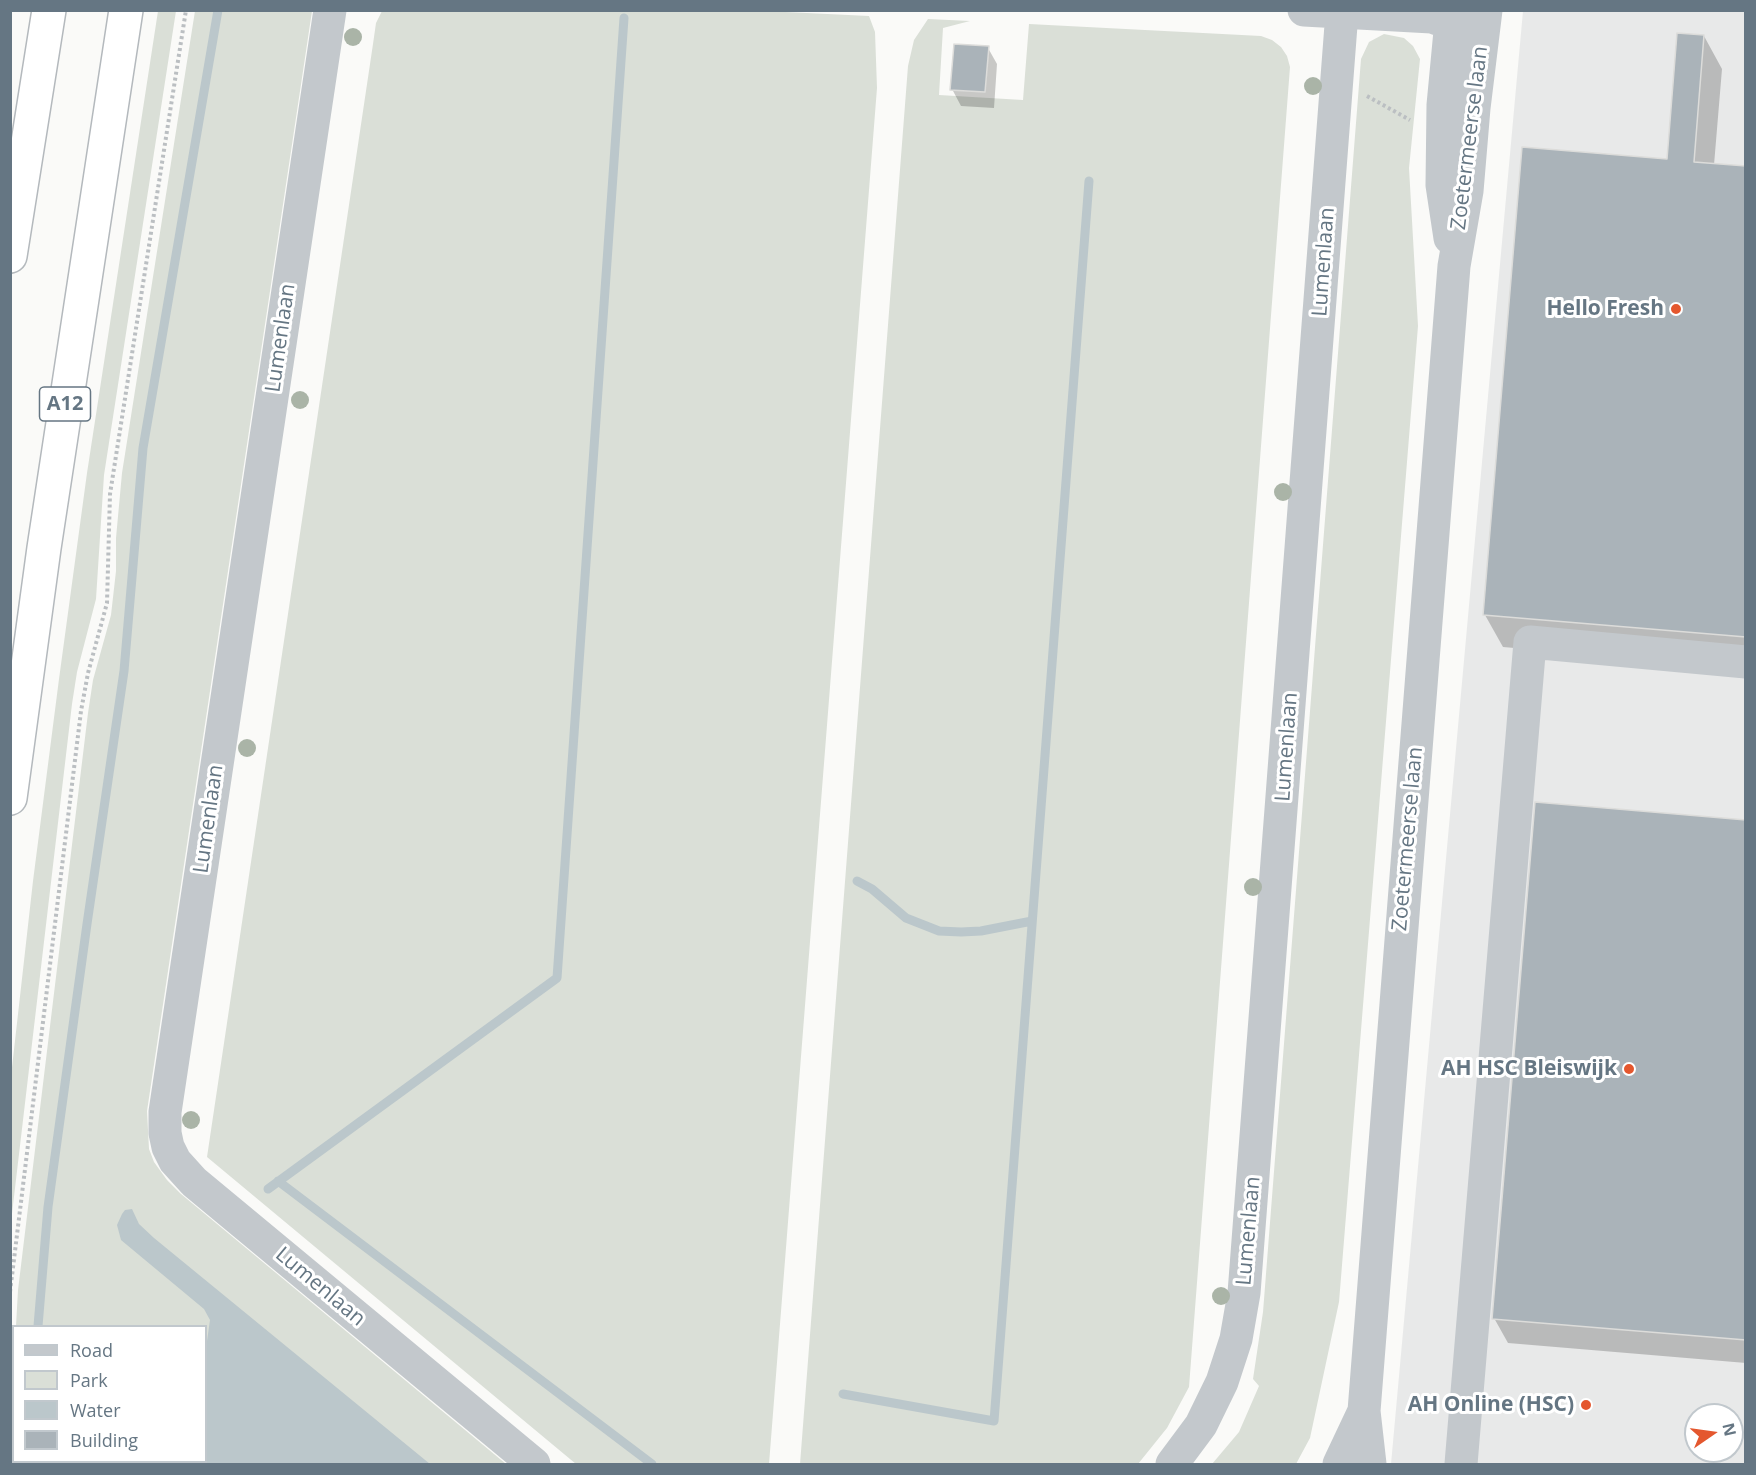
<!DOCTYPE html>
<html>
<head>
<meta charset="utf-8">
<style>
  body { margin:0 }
  #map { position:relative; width:1756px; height:1475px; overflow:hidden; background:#fafaf8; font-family:"Open Sans",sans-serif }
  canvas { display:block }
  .frame { position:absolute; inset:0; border:12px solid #657683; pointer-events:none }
  .legend { position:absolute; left:12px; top:1325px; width:195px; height:138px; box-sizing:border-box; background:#fff; border:2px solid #c1c8cd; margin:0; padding:8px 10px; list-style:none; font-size:18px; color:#657683 }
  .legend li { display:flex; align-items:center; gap:12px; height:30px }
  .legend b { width:30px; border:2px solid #c1c8cd }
  .north { position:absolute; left:1684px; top:1403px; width:60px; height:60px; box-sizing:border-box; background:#fff; border:2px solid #c1c8cd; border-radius:50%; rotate:77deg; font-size:16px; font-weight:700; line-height:24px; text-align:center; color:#657683 }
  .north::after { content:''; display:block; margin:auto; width:21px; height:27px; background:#e4572e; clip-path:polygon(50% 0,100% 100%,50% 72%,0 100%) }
</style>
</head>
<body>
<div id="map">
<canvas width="1756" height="1475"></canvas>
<div class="frame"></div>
<ul class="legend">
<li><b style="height:8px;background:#c3c8cc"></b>Road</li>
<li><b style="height:16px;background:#dadfd7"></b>Park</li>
<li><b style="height:16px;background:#bbc7cb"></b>Water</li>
<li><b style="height:16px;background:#aab3b9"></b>Building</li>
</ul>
<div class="north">N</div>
</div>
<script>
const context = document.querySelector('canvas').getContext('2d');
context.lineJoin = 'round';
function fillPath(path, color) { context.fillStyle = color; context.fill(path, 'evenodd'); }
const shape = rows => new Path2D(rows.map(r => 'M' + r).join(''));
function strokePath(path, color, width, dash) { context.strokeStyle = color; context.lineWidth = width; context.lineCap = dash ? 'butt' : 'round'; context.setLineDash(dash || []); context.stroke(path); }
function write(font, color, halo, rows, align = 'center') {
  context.font = font + ' "Open Sans",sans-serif'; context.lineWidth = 6; context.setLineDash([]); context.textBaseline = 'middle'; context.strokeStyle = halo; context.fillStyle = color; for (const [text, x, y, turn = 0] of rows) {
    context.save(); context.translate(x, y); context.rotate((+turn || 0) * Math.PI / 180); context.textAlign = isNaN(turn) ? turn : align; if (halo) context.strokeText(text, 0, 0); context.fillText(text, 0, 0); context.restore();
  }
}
fillPath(shape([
  [1523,11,1745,11,1745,1464,1391,1464],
  [1696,1415,1732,1415,1732,1451,1696,1451]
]), '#e8e9e9');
fillPath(shape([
  [158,11,176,11,104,475,96,599,77,672,72,704,11,1222,10,1085,33,881,59,679,87,473],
  [195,11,312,11,147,1111,149,1149,154,1162,167,1180,181,1194,506,1464,11,1464,13,1362,14,1462,206,1462,206,1326,16,1326,18,1290,88,713,93,680,111,615,116,571,116,538,122,473],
  [382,11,765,11,869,16,875,32,877,88,769,1464,576,1464,207,1157,373,44,376,23],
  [928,19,970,21,943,28,939,95,1023,100,1029,24,1261,36,1272,40,1281,47,1287,56,1290,67,1189,1387,1167,1428,1138,1464,800,1464,908,66,914,40],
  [1384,34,1404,38,1413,46,1420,59,1409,168,1418,326,1339,1302,1310,1438,1296,1464,1212,1464,1239,1432,1259,1386,1253,1379,1263,1312,1361,59,1369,42]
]), '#dadfd7');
fillPath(shape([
  [132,1209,139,1224,154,1238,430,1464,188,1464,189,1462,206,1462,206,1348,210,1320,204,1309,121,1240,117,1225,122,1214,125,1210]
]), '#bbc7cb');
fillPath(shape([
  [1704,36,1722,69,1714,165,1746,167,1746,668,1503,647,1485,615,1668,161],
  [988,48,997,64,994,108,961,106,952,89],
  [1746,822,1746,1363,1508,1343,1494,1318]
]), '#0003');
strokePath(shape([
  [857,881,872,889,906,918,939,931,961,932,981,931,1032,921],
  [278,1181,652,1464],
  [268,1189,557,978,624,18],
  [38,1326,48,1207,87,924,124,671,143,448,218,10],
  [843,1394,994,1421,1089,181],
  [27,1464,27,1462]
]), '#bbc7cb', 9);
const building = shape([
  [1677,33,1704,35,1694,162,1746,166,1746,637,1483,615,1522,147,1667,159,1677,33],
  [954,44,989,46,985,92,950,90,954,44],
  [1535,802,1746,820,1746,1340,1492,1319,1535,802]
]);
fillPath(building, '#aab3b9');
strokePath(building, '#dcdcda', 1.5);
const highway = shape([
  [10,256,49,10],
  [10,798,44,548,126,10]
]);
strokePath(highway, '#b4b9bd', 36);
strokePath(shape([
  [1367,96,1410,120],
  [10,1292,81,711,88,673,107,603,110,494,186,10]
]), '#bbbfc2', 4, [3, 3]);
strokePath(shape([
  [330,10,165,1112,165,1133,168,1147,175,1161,194,1182,534,1464],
  [1304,10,1432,17,1450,23,1470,24],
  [1450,238,1442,185,1443,105,1452,10],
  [1172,1464,1201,1425,1222,1382,1236,1339,1244,1293,1342,12],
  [1339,1464,1364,1411],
  [1370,1464,1364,1411,1454,266,1467,191,1474,108,1486,10],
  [1461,1464,1530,642,1746,662]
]), '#c3c8cc', 33);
strokePath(highway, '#fff', 33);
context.fillStyle = '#aab4a7';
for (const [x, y] of [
  [353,37],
  [1313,86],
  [300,400],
  [1283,492],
  [247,748],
  [1253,887],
  [191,1120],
  [1221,1296]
]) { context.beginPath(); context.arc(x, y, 9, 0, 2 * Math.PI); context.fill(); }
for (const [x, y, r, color] of [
  [1676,309,6,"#e4572e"],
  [1629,1069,6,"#e4572e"],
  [1586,1405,6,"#e4572e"]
]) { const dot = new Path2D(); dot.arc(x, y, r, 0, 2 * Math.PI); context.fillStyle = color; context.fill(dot); strokePath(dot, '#fff', 2); }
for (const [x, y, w] of [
  [65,404,51]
]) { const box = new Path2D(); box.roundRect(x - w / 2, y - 17, w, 34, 4.5); context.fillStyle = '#fff'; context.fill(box); strokePath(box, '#657683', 1.5); }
write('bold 20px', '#657683', null, [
  ["A12",65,404]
]);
write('21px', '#657683', '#fff', [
  ["Zoetermeerse laan",1470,138,-83],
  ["Lumenlaan",1324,262,-86],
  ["Lumenlaan",281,338,-82],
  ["Lumenlaan",1287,747,-86],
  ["Lumenlaan",209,819,-82],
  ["Zoetermeerse laan",1408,839,-85],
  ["Lumenlaan",1249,1231,-85],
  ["Lumenlaan",320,1287,40]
]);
write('bold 21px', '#657683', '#fff', [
  ["Hello Fresh",1664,309],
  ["AH HSC Bleiswijk",1617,1069],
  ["AH Online (HSC)",1574,1405]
], 'right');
</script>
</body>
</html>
